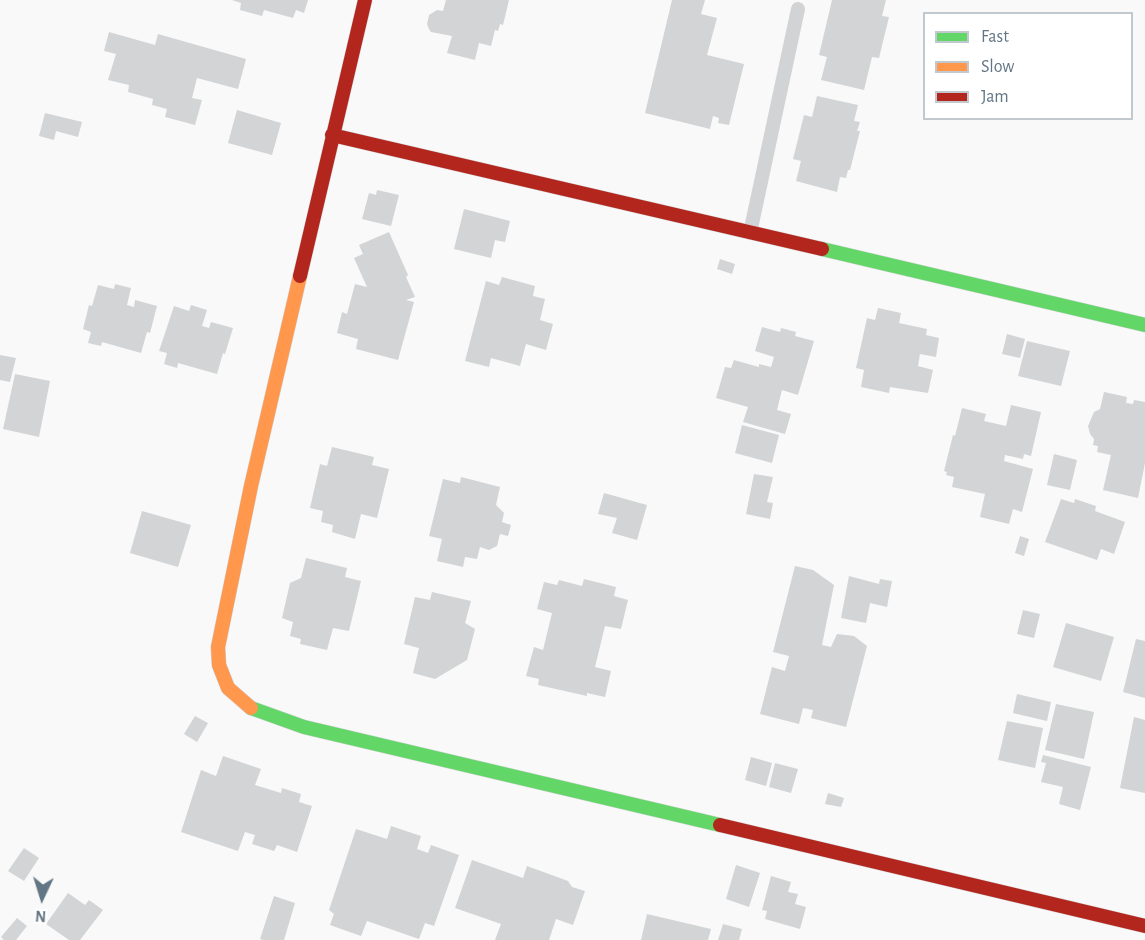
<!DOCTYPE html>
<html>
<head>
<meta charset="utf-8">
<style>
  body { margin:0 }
  #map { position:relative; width:1145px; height:940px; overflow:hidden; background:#f9f9f9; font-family:"Alegreya Sans",sans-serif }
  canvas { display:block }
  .legend { position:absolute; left:923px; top:12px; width:210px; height:108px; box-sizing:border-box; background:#fff; border:2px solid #c1c8ce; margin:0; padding:8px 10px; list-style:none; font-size:18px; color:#637685 }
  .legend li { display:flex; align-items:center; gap:12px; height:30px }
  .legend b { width:30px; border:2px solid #c1c8ce }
  .north { position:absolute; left:12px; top:868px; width:60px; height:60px; -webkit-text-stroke:4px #fff; paint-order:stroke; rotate:184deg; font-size:16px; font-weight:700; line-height:24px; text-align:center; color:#637685 }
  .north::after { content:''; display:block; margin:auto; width:21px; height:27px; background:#637685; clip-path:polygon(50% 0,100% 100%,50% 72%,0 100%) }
</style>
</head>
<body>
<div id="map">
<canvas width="1145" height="940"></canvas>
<ul class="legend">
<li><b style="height:8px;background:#63d668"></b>Fast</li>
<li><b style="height:8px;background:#ff974d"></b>Slow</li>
<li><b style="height:8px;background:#b3261e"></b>Jam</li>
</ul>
<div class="north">N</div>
</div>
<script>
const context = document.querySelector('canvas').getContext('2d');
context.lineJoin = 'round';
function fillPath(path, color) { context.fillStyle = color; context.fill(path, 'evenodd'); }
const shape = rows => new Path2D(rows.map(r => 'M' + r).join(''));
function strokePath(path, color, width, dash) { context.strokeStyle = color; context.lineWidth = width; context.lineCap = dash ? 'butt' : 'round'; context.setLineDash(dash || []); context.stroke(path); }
fillPath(shape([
  [232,0,308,0,304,13,296,10,293,18,264,10,262,16,240,10,241,3],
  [446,0,509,0,503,25,500,24,498,31,495,30,491,46,479,43,475,60,447,53,452,36,431,32,429,29,427,24,429,15,437,10,443,11],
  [672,0,705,0,701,14,717,18,707,55,744,64,729,125,718,123,719,118,713,116,710,129,645,113],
  [832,0,886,0,882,16,889,17,879,58,872,57,864,90,821,80,827,57,819,55],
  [109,32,155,45,158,34,246,59,238,89,197,78,192,98,202,100,195,125,165,117,167,109,152,105,153,99,128,92,129,85,108,80,116,54,104,51],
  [817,96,858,105,854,121,860,122,857,131,860,131,850,170,848,170,846,178,840,177,837,192,796,181,801,161,793,159,804,115,812,117],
  [237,110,281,123,272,155,228,143],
  [45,113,82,122,78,137,56,131,54,140,39,136],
  [377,190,399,195,391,226,362,219,369,193,376,195],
  [464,209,510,221,505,242,495,240,491,258,454,249],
  [389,232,408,275,406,277,415,297,406,300,414,302,398,360,356,349,358,339,337,333,342,312,347,314,355,284,367,287,354,258,363,254,359,245],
  [720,259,735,264,732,274,717,269],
  [502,277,535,286,533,296,545,299,540,320,553,324,546,350,526,344,520,366,491,358,489,367,465,361,486,281,499,285],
  [115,284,131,288,127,305,134,307,135,300,157,306,150,333,147,332,141,353,102,342,101,346,88,343,91,332,83,329,89,305,92,306,98,285,114,289],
  [191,305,207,310,202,326,209,328,211,322,233,328,225,354,223,353,217,374,178,363,177,368,164,364,167,353,159,351,174,306,189,311],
  [878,308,901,313,899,323,927,329,926,335,939,338,936,357,920,354,918,366,933,370,928,393,890,387,889,393,861,387,864,370,856,368,867,318,875,320],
  [762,327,780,332,781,328,796,332,795,336,814,341,798,395,782,390,777,410,791,414,785,434,743,422,748,407,716,398,725,367,731,368,734,360,759,367,759,364,771,367,774,357,755,351],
  [1007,334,1025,339,1020,358,1002,354],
  [1027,341,1070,351,1061,386,1018,376],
  [0,355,16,358,10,382,0,380],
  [15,374,50,381,39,437,3,429],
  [1104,392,1127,397,1126,403,1133,404,1134,400,1145,402,1145,463,1138,498,1103,490,1111,455,1097,452,1098,446,1093,445,1094,439,1090,434,1088,426,1094,412,1100,409],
  [1011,405,1041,412,1031,456,1024,454,1023,459,1005,455,1004,461,1033,469,1022,512,1013,509,1009,524,980,517,985,494,952,487,954,477,946,475,947,472,944,471,953,435,955,436,962,408,986,414,984,421,1006,426],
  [742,425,779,435,772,463,735,453],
  [332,447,374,457,372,465,389,469,377,518,361,514,355,539,332,532,333,525,321,522,323,511,310,508,320,464,327,466],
  [1054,454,1077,460,1070,490,1047,485],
  [754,474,773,477,767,502,773,503,770,519,746,514],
  [461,477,500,487,496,505,504,513,502,522,511,525,508,536,500,534,497,546,489,550,480,547,477,559,465,557,463,567,437,561,442,539,429,536,443,479,460,483],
  [604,493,647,505,637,540,612,533,617,518,598,514],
  [1061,499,1074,503,1075,499,1096,506,1095,511,1125,522,1114,554,1101,549,1097,560,1045,542],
  [142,511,191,525,178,567,130,553],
  [1020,536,1029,539,1024,556,1015,553],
  [306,558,347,568,345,577,361,581,349,631,333,628,327,650,300,644,301,639,290,636,293,622,282,618,290,583,301,578],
  [795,566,813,570,834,585,822,645,831,647,837,634,854,636,867,646,846,727,811,718,813,710,803,708,799,724,760,714,772,667,785,671,789,656,773,652],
  [849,576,879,584,880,579,892,581,887,607,870,603,866,623,841,618],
  [584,579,616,587,614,596,628,600,621,629,605,626,595,667,611,671,605,697,587,693,587,696,538,685,539,679,526,676,534,647,543,650,552,613,537,609,544,582,557,585,559,580,582,586],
  [432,592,471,601,465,623,475,629,467,660,435,679,413,673,419,648,404,644,415,597,430,600],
  [1023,610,1040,614,1034,638,1017,634],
  [1066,623,1114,637,1101,681,1053,667],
  [1136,639,1145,641,1145,698,1123,692],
  [1017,694,1051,702,1047,721,1013,713],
  [1056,704,1094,712,1084,759,1045,750],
  [195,716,208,723,197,742,184,734],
  [1134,717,1145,720,1145,793,1120,788],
  [1007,721,1043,728,1035,768,998,760],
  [1043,755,1091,767,1080,810,1059,804,1063,787,1041,782,1046,763,1041,762],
  [223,756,261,769,255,785,281,793,282,788,301,794,299,802,312,806,297,852,277,845,274,851,252,844,255,835,245,832,238,851,181,832,201,770,216,776],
  [751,757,772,763,766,786,745,780],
  [775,763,798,769,791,793,769,787],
  [828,793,844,798,841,807,825,804],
  [391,826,421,836,417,849,428,853,431,845,459,855,434,926,425,923,419,939,367,921,361,936,330,925,334,914,329,910,356,829,387,839],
  [24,848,39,858,24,881,8,871],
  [472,860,523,878,527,866,568,881,572,887,585,891,573,925,556,919,549,940,495,940,501,924,455,908],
  [736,865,760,873,749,907,726,899],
  [771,876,791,882,788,892,798,894,795,904,806,907,800,929,765,919,767,911,762,910],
  [68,893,85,905,89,900,103,910,80,940,69,940,46,924],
  [274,896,295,903,284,940,263,940,260,939],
  [647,914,711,929,708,940,641,940],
  [17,918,27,926,16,940,4,940,1,937],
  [723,924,742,929,739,940,718,940]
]), '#d2d4d5');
const fast = shape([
  [822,249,1145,325],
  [251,708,304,727,720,825]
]);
const slow = shape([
  [251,708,228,688,219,665,218,647,251,486,300,276]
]);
const jam = shape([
  [332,135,822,249],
  [300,276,365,0],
  [720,825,1145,926]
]);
strokePath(fast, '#d5d6d7', 15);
strokePath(slow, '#d5d6d7', 15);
strokePath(jam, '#d5d6d7', 15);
strokePath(shape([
  [750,233,798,9]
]), '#d2d3d4', 14);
strokePath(fast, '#63d668', 14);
strokePath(slow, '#ff974d', 14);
strokePath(jam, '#b3261e', 14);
</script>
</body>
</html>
